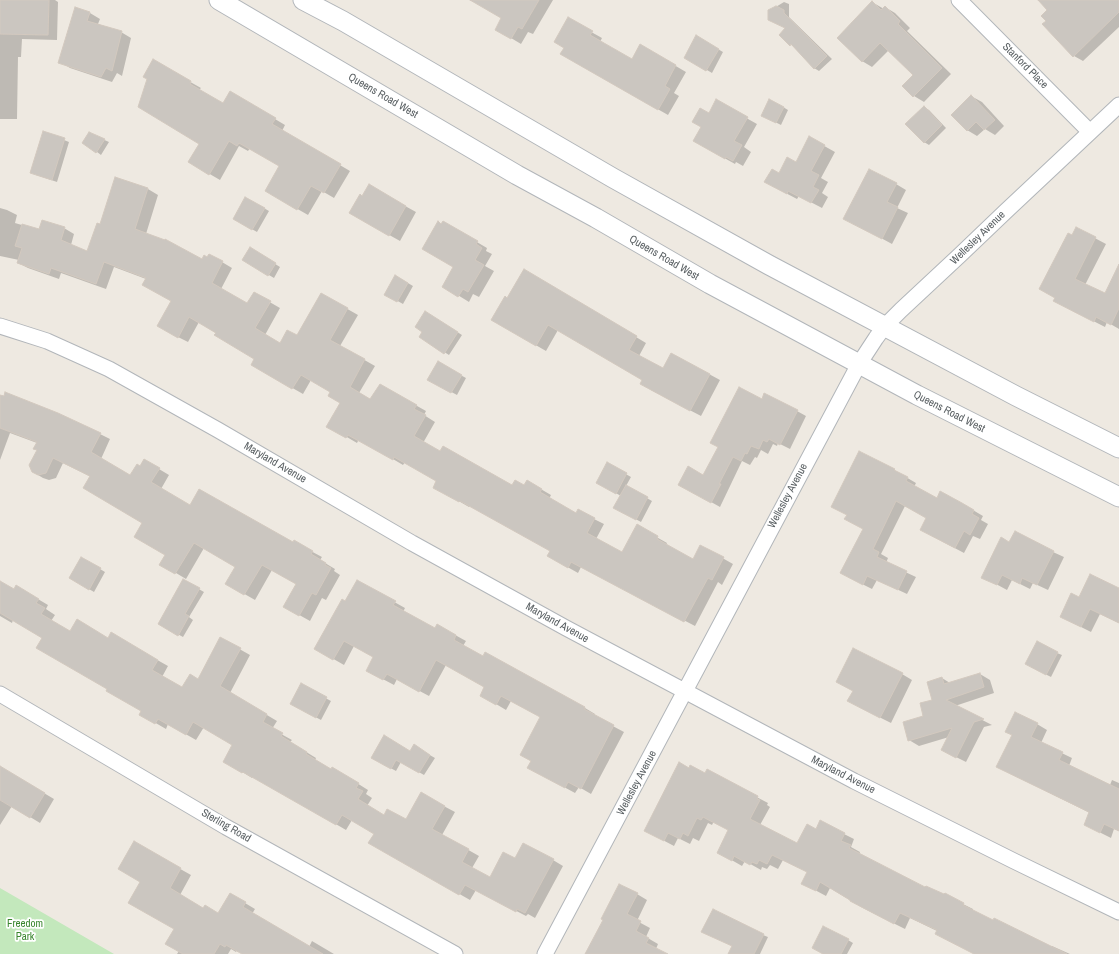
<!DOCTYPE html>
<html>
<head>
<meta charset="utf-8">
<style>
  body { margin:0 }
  canvas { display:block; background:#eee9e1 }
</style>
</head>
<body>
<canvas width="1119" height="954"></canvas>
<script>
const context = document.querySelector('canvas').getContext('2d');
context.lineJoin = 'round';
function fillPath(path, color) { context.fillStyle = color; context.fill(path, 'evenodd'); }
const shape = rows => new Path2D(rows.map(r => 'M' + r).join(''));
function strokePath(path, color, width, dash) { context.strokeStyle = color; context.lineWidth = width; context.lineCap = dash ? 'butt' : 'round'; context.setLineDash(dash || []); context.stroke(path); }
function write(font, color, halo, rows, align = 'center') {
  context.font = font + ' "Archivo Narrow",sans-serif'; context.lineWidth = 3.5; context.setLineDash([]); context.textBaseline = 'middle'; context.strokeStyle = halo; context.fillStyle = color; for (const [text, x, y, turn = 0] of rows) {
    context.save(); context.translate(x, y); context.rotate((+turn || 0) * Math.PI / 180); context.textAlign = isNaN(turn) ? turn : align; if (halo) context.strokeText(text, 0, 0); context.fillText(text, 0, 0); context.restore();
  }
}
fillPath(shape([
  [0,888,114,954,0,954]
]), '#c3e8bc');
fillPath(shape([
  [0,0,55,0,58,2,57,40,22,39,21,57,18,57,17,119,0,119],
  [483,0,553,0,533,34,528,32,521,44,496,29,503,18],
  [1041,0,1119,0,1119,27,1083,61,1074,56,1047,21,1049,10],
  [784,2,789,4,789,17,832,59,819,71,814,68,795,48,780,35,787,28,769,11],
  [872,2,884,9,885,7,895,13,910,28,907,31,951,74,924,102,914,96,914,75,889,50,872,67,862,61],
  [90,13,100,19,98,24,121,32,131,38,122,76,117,73,112,82,70,68,60,62],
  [568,19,602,38,600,42,632,60,640,45,686,72,674,93,679,96,668,115,561,54,565,48],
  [697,37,723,52,712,73,685,57],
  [153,61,201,88,199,90,223,104,230,92,285,125,282,131,350,171,334,198,322,191,308,215,266,191,280,166,250,148,248,151,239,146,220,180,189,162,200,143],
  [971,96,982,102,1004,126,995,135,985,129,977,136,967,130],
  [716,101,757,124,744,147,751,152,743,166,736,162,735,164,694,141],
  [783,107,788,110,781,125,767,118],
  [924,107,929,110,946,128,929,145,924,142],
  [44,132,69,142,57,182,36,175],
  [89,133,109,142,101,155,97,152],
  [810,138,835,152,821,178,828,182,822,193,828,197,822,208,799,196,797,199,776,188,779,174,796,163],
  [116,178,148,189,158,195,146,234,203,260,222,262,232,268,221,289,247,305,254,293,280,308,265,335,280,344,297,336,321,294,358,315,340,346,375,366,359,393,371,400,380,385,426,411,424,415,435,422,423,443,441,453,513,486,525,486,527,481,551,495,549,499,577,514,594,519,604,524,596,539,622,553,637,526,667,543,666,545,693,560,701,546,733,564,722,585,718,582,695,626,581,567,578,573,548,556,551,550,470,506,469,507,434,487,438,480,405,462,403,465,359,439,357,443,328,426,341,402,332,391,311,380,303,394,252,365,256,359,199,322,188,342,168,332,172,301,146,279,114,267,106,289,61,273,59,279,28,268,18,263,19,260,0,256,0,208,7,210,17,215,15,223,39,230,64,228,74,234,71,245,87,253,101,225],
  [896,184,906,190,897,208,908,213,892,244,855,224],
  [369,186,416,212,400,241,350,213,363,197],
  [246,198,269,211,257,232,234,219],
  [443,222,487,248,486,251,492,254,485,266,494,271,479,297,473,294,469,302,443,286,454,267,442,225],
  [1076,228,1106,244,1085,285,1105,295,1119,276,1119,329,1107,322,1105,327,1054,301,1072,236],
  [250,248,280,267,274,278,243,260],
  [524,270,646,343,639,356,664,369,672,354,720,380,701,416,651,390,643,380,558,330,546,351,492,320,508,299],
  [396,276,413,286,403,304,385,294],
  [425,312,462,335,449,355,420,337,423,332],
  [438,363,466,378,457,395,429,380],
  [0,396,100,434,110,439,101,459,131,476,140,467,144,460,169,475,161,489,190,507,293,543,294,542,322,557,320,560,335,569,334,571,340,575,326,600,322,598,310,621,285,607,297,584,272,570,255,600,227,584,236,567,204,548,186,579,161,564,166,555,144,523,91,477,63,463,56,478,49,480,43,478,33,472,38,450,37,443,10,433,0,460],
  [762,400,797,411,806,416,790,449,778,443,777,446,773,444,768,454,761,450,757,458,755,457,750,465,742,461,720,507,679,484,704,476],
  [608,464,631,477,626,486,652,501,641,522,615,508,621,496,598,483],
  [894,470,916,483,914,487,938,499,961,503,983,516,981,520,988,524,980,539,973,536,964,553,930,535,928,518,905,506,881,554,888,558,886,563,916,577,907,594,877,580,872,589,850,578,864,529,846,519],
  [1010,543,1053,552,1064,557,1048,590,1033,583,1030,589,1012,580,1007,590,983,577],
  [82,558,105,572,94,592,70,578],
  [183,580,204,592,189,617,193,620,183,637,159,624],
  [357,581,405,608,403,612,435,629,437,625,466,641,463,646,483,657,485,654,585,708,595,714,594,716,624,732,591,794,579,787,575,793,538,773,532,761,541,717,511,701,506,710,481,695,486,687,446,665,429,696,397,679,394,685,377,676,374,657,354,646,344,665,316,649,346,602],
  [0,582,14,590,16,586,48,605,46,609,55,615,51,621,70,633,108,639,111,634,168,666,162,677,183,689,198,680,220,638,250,655,230,693,277,721,272,729,292,740,290,742,316,758,315,760,332,770,333,768,368,790,366,794,372,798,367,806,384,816,407,821,421,794,455,812,442,835,479,856,472,868,490,879,516,860,553,860,563,866,535,918,528,914,526,916,476,890,470,900,370,843,375,833,352,820,346,830,253,776,252,778,224,761,234,745,204,727,196,740,168,724,166,729,140,714,142,710,109,688,43,638,13,620,12,623,0,616],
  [1119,589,1119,623,1100,614,1091,632,1071,622,1079,598],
  [1057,653,1062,655,1051,677,1031,667],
  [902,674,912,680,891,723,859,707],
  [980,674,990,680,994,693,955,706,992,725,984,727,966,762,952,755,949,737,919,746,909,740,933,700,942,678,950,683],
  [301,685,331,701,321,720,291,704],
  [1037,724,1047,730,1041,743,1072,758,1069,766,1110,785,1112,780,1119,783,1119,831,1114,829,1111,838,1095,830,1090,813,997,767],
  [414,746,435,758,424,775,401,762,396,771,372,758,411,752],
  [0,767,54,799,40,823,12,806,0,825],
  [690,769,706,774,707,771,768,803,767,805,770,807,760,825,798,845,817,830,844,834,854,839,851,847,860,852,859,855,926,889,963,904,973,909,973,911,1051,948,1052,946,1070,954,975,954,937,931,910,918,905,929,861,907,830,888,826,896,813,889,808,872,783,860,778,869,770,865,767,869,762,867,761,870,745,861,742,866,728,858,730,830,714,821,712,825,708,823,699,841,693,838,690,844,678,838,674,846,655,836],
  [134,843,191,875,180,895,204,909,219,914,230,894,255,909,252,914,309,947,312,941,334,954,244,954,237,950,236,952,231,949,228,954,177,954,179,951,175,929,141,881],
  [637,894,647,900,637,921,650,928,646,937,658,944,656,949,666,954,590,954],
  [763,935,768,937,760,954,736,954,733,946],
  [848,940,853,943,847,954,825,954]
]), '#0003');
const building = shape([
  [0,0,49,0,48,35,0,34,0,0],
  [470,0,539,0,522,29,518,27,511,39,495,30,501,18,470,0],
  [1038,0,1119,0,1119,12,1073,57,1042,24,1046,21,1041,16,1047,10,1038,0],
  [872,1,881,10,885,6,900,21,898,24,942,68,913,97,902,86,913,75,880,43,862,62,837,38,872,1],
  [776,6,784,10,784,13,827,56,814,69,791,44,790,46,779,35,785,28,768,20,768,10,776,6],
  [75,7,90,12,87,21,122,31,112,71,106,68,101,77,58,63,75,7],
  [568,17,593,31,590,35,632,59,640,44,676,65,665,86,670,89,658,110,560,54,564,48,554,42,568,17],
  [696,35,719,49,706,71,684,58,696,35],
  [153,59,191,81,190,84,223,103,230,91,276,118,272,124,341,164,324,193,311,186,297,210,265,191,279,166,239,143,237,146,229,141,209,175,188,162,199,144,138,107,147,79,143,77,153,59],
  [971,95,995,120,984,130,976,122,967,131,951,115,971,95],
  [716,99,748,117,734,141,742,145,733,161,726,157,725,159,693,141,701,127,692,122,700,108,709,113,716,99],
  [769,99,784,107,776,123,761,116,769,99],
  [924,106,942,125,924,143,905,124,924,106],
  [43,131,65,138,52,180,30,173,43,131],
  [89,132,105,139,96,153,82,143,89,132],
  [809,136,825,145,811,171,819,175,813,187,819,190,811,203,788,191,787,194,764,182,772,169,779,173,787,157,796,162,809,136],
  [869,169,897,183,887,202,898,207,882,239,843,219,869,169],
  [115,177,148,188,135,229,165,240,165,239,202,259,204,255,207,257,209,254,223,261,212,283,247,303,254,292,271,301,255,328,280,343,287,330,297,335,321,293,348,308,330,340,365,359,350,387,370,399,380,384,417,405,414,409,426,415,414,436,440,451,443,446,512,485,515,480,524,485,527,480,542,489,540,492,576,513,578,509,595,518,587,533,622,552,637,524,658,536,657,539,693,559,700,545,724,557,712,580,708,578,684,622,571,562,568,568,547,556,550,551,460,501,459,502,433,488,436,481,394,457,393,460,348,435,346,438,326,427,340,403,328,396,330,392,301,375,292,389,251,365,254,359,214,335,216,333,189,317,178,338,157,326,171,301,142,285,146,278,104,262,96,284,51,268,49,274,17,263,22,248,15,246,22,224,39,229,42,220,65,227,61,240,87,251,97,223,100,224,115,177],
  [369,184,406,206,389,236,349,213,360,194,362,196,369,184],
  [245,197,265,208,252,230,233,219,245,197],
  [438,221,441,224,443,221,478,241,476,244,482,248,475,260,484,265,468,292,463,289,458,297,442,287,453,267,422,249,438,221],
  [1076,227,1096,237,1075,279,1105,293,1119,264,1119,308,1111,325,1096,317,1094,322,1053,301,1055,298,1039,289,1068,233,1072,235,1076,227],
  [250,247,276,263,268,276,242,260,250,247],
  [524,269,637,336,629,350,663,368,671,353,710,374,690,411,640,384,642,380,548,325,536,346,491,320,505,296,507,298,524,269],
  [395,275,408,283,397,302,384,295,395,275],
  [425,311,458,332,444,354,419,337,422,332,415,327,425,311],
  [438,361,462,375,451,393,427,380,438,361],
  [739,387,762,399,764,393,798,410,780,445,769,439,767,442,763,440,759,449,751,446,747,454,745,453,741,461,733,457,719,484,721,484,711,503,678,485,688,466,703,475,718,447,710,443,739,387],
  [5,392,58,413,101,433,91,452,130,475,137,464,140,466,144,459,160,468,151,482,190,505,199,489,293,542,294,540,313,551,311,554,326,563,325,565,331,568,316,595,312,593,299,616,283,607,296,584,262,565,244,595,225,584,235,567,194,543,175,574,159,565,165,555,134,537,142,523,83,488,90,476,53,458,46,473,38,475,32,472,29,465,37,450,33,449,37,442,0,428,0,395,4,396,5,392],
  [859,451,895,469,894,470,908,477,906,481,937,498,940,491,962,503,974,510,972,514,979,518,970,535,964,531,955,548,920,530,926,518,896,501,873,549,879,552,877,557,907,571,898,590,867,576,863,585,840,573,863,529,844,519,847,515,831,507,859,451],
  [607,462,627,473,616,494,596,483,607,462],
  [626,485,648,497,636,520,613,508,626,485],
  [1015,531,1054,551,1037,585,1022,578,1020,584,1002,575,997,585,981,578,1001,537,1009,542,1015,531],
  [81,557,101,568,89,590,69,578,81,557],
  [1090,574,1119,588,1119,623,1090,609,1081,627,1060,617,1071,593,1079,597,1090,574],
  [183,579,200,588,185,614,189,616,178,636,158,624,183,579],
  [357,580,396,601,393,605,435,628,437,624,456,635,454,640,483,656,485,652,585,707,584,709,614,725,581,789,568,782,565,788,527,768,531,761,520,755,540,717,501,696,496,705,480,696,484,687,436,660,419,692,387,674,383,680,366,671,373,657,344,641,333,660,314,649,342,599,345,601,357,580],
  [0,581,14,589,16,585,39,599,36,603,45,608,41,614,70,631,77,619,108,638,111,632,158,660,152,670,182,687,190,674,198,679,220,637,241,648,220,686,267,714,263,722,283,733,281,736,307,752,306,754,331,769,332,767,359,783,356,788,363,791,358,799,384,815,387,809,406,819,421,792,445,806,432,829,469,849,462,862,490,877,503,852,515,858,523,843,554,859,525,913,517,909,516,912,465,885,459,895,368,843,374,834,342,815,336,825,243,772,242,773,223,762,232,745,193,722,186,735,158,719,155,724,139,715,141,711,106,691,107,689,36,648,42,638,0,613,0,581],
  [1037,641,1058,652,1046,675,1025,664,1037,641],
  [853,648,903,673,880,718,847,701,853,691,836,682,853,648],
  [980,673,984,687,946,700,984,719,974,722,956,758,941,750,952,728,908,741,903,722,923,716,920,703,932,700,927,682,942,677,944,684,980,673],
  [301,683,327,697,316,718,290,704,301,683],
  [1015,712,1038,723,1031,737,1063,752,1059,760,1119,789,1119,831,1104,824,1100,833,1084,825,1089,812,996,767,1012,735,1005,732,1015,712],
  [384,735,410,751,414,744,430,755,419,773,396,760,391,769,371,758,384,735],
  [679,762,689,768,690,765,705,773,707,769,758,796,757,799,760,800,750,819,797,843,807,824,816,829,820,820,845,833,841,841,851,845,849,848,925,887,926,886,944,894,945,893,964,903,963,905,993,920,994,918,1067,954,974,954,935,934,937,930,900,913,894,924,850,901,850,900,820,882,816,891,801,884,807,872,772,855,767,864,759,860,757,864,752,862,750,865,734,856,732,861,717,853,728,830,703,817,701,820,697,818,688,836,683,833,680,839,668,833,664,841,644,831,679,762],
  [0,766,45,793,30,818,0,800,0,766],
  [134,841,181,868,170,888,203,908,205,905,218,913,230,893,246,902,243,907,323,954,242,954,226,945,225,947,220,944,214,954,183,954,165,944,174,929,128,903,140,882,118,869,134,841],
  [619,884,638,893,627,914,641,921,636,931,649,938,646,943,668,954,585,954,603,920,601,919,619,884],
  [713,909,764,934,754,954,728,954,732,946,701,932,713,909],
  [823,926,849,939,841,954,823,954,812,948,823,926]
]);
fillPath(building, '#cbc6c0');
strokePath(building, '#d3c9bf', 1);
const minor = shape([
  [959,0,1090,132],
  [0,326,47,341,109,369,218,430,412,543,566,628,854,781,1014,861,1119,912],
  [0,694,226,827,455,954],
  [545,954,859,364,876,338,884,327,901,310,960,255,1005,212,1119,105]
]);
const tertiary = shape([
  [219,0,517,175,596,218,710,284,917,395,1119,497],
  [303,0,343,21,613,178,769,265,1016,396,1119,448]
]);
strokePath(minor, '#b2b6ba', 17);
strokePath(tertiary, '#b2b6ba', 21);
strokePath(minor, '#fff', 15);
strokePath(tertiary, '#fff', 19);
write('11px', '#5a6063', '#fff', [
  ["Stanford Place",1025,66,45],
  ["Queens Road West",383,96,30],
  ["Wellesley Avenue",978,238,-44],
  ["Queens Road West",664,258,30],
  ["Queens Road West",949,412,27],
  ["Maryland Avenue",275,463,30],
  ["Wellesley Avenue",788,496,-62],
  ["Maryland Avenue",557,623,29],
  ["Maryland Avenue",843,775,27],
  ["Wellesley Avenue",637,783,-62],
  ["Sterling Road",226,826,30]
]);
write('11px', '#3a862e', '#fff', [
  ["Freedom",25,924],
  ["Park",25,937]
]);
</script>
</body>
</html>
